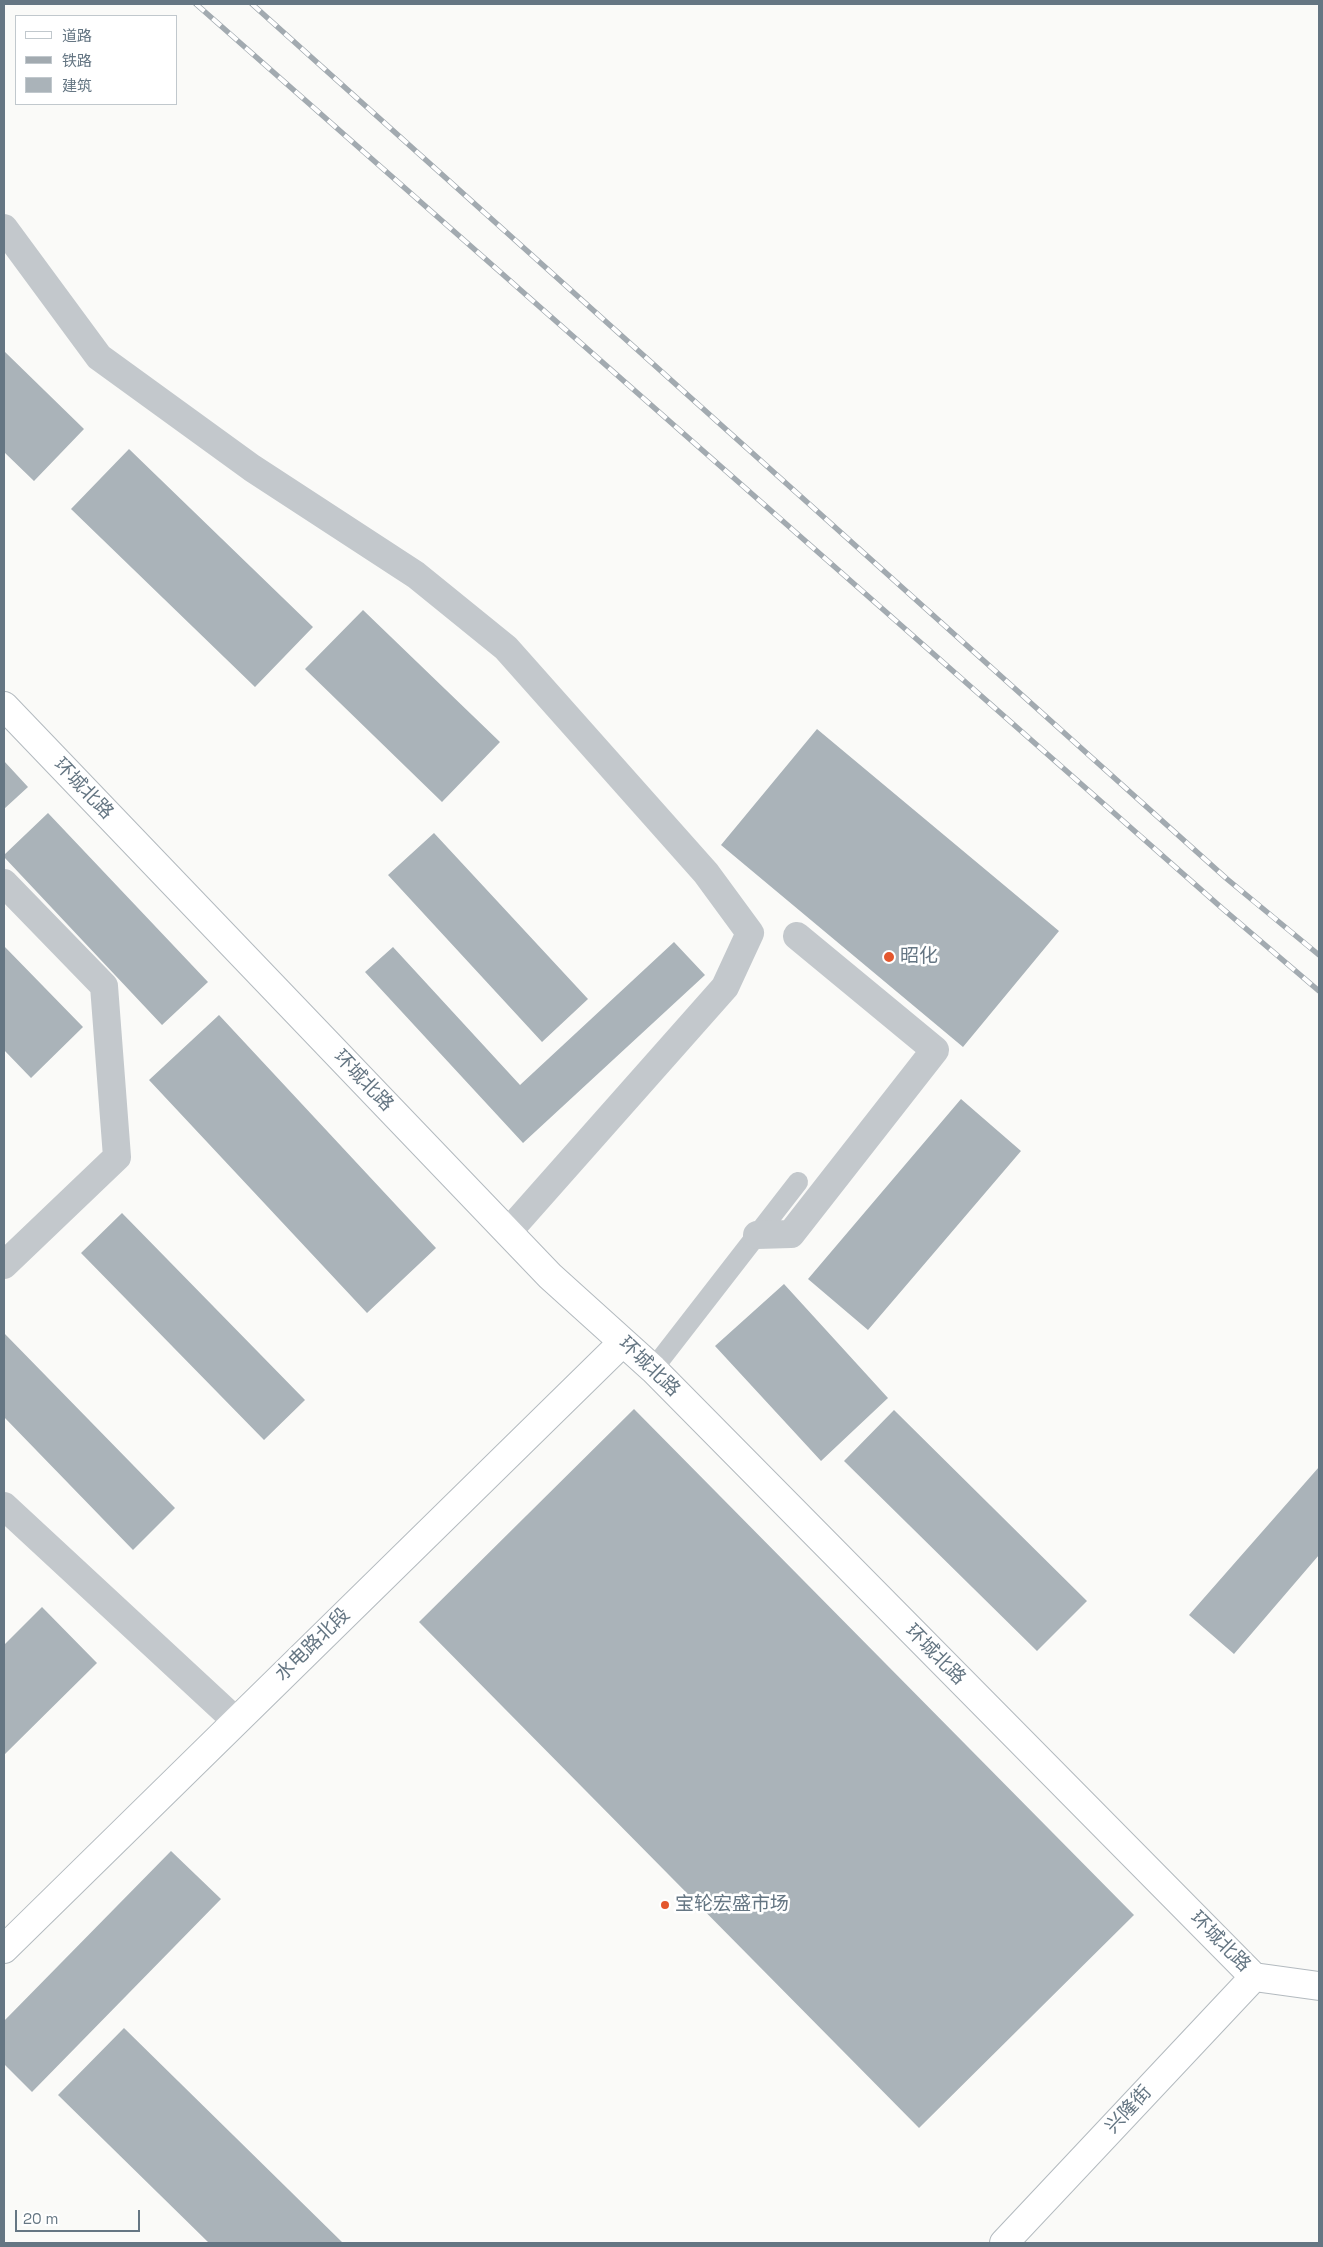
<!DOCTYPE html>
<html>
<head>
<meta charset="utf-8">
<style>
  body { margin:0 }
  #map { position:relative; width:1323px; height:2247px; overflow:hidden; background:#fafaf8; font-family:"Space Grotesk","Noto Sans SC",sans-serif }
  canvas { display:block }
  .frame { position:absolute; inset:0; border:5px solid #657683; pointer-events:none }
  .legend { position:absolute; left:15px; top:15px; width:162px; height:90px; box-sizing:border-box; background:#fff; border:1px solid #c1c8cd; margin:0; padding:6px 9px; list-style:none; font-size:15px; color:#657683 }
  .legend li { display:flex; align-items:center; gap:10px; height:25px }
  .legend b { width:25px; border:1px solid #c1c8cd }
  .scale { position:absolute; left:15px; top:2210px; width:125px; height:22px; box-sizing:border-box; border:2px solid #657683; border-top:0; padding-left:6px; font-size:15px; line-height:18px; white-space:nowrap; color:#657683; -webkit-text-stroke:4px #fff; paint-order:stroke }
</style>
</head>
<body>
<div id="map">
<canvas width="1323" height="2247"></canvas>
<div class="frame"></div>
<ul class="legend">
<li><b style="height:6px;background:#fff"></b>道路</li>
<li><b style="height:6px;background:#a2aab0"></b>铁路</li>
<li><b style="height:14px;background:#aab3b9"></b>建筑</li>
</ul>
<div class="scale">20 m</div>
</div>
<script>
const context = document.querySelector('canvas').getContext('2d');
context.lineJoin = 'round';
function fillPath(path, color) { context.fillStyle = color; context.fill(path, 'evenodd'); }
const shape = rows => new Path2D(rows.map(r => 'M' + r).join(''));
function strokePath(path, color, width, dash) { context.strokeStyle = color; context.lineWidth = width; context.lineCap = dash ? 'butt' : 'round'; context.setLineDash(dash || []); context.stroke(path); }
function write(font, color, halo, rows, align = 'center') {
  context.font = font + ' "Space Grotesk","Noto Sans SC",sans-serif'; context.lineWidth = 5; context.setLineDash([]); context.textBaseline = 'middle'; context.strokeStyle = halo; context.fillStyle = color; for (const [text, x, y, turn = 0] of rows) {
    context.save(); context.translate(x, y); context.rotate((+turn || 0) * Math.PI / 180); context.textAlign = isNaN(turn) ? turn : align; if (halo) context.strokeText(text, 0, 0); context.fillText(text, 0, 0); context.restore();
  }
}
fillPath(shape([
  [4,351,84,429,34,481,4,452],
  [129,449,313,627,255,687,71,509],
  [363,610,500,742,442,802,305,669],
  [817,729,1059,931,963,1047,721,845],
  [4,761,28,787,4,809],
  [48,813,208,982,162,1025,4,857,4,855],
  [434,833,588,999,542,1042,388,875],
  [674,942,705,975,523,1143,365,972,393,947,520,1085],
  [4,946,83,1027,31,1078,4,1050],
  [219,1015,436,1248,367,1313,149,1080],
  [961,1099,1021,1151,868,1330,808,1279],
  [122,1213,305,1400,264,1440,81,1253],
  [784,1284,888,1398,821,1461,715,1346],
  [4,1333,175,1508,133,1550,4,1417],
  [634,1409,1134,1915,919,2128,419,1622],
  [894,1410,1087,1601,1037,1651,844,1461],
  [1319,1467,1319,1555,1234,1654,1189,1615],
  [42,1607,97,1663,4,1755,4,1645],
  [171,1851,221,1899,32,2092,4,2064,4,2021],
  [124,2028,343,2243,209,2243,58,2095]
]), '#aab3b9');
const secondary = shape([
  [4,706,550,1276,653,1369,1254,1977,1319,1986],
  [4,1949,623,1342],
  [1004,2243,1254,1977]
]);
strokePath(secondary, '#b3babf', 30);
strokePath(shape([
  [653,1369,798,1182]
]), '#c3c8cc', 20);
strokePath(shape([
  [4,228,99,357,252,468,416,575,506,648,706,873,750,933,725,987,508,1232],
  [4,883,104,986,117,1157,4,1265],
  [757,1235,791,1234,935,1050,797,936],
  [4,1506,236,1721]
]), '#c3c8cc', 28);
strokePath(secondary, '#fff', 28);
const rail = shape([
  [196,4,1223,909,1319,991],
  [252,4,1227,879,1319,955]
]);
strokePath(rail, '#a2aab0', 5.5);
strokePath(rail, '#fff', 4, [11]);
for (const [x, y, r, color] of [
  [889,957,6,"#e4572e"],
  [665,1905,5,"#e4572e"]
]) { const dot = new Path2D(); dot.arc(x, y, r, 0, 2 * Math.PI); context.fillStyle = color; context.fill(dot); strokePath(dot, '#fff', 2); }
write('19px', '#657683', '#fff', [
  ["环城北路",83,789,46],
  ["环城北路",363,1081,46],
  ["环城北路",649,1367,44],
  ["水电路北段",313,1645,-44],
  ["环城北路",935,1655,45],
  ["环城北路",1220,1942,45],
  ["兴隆街",1129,2110,-47]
]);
write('19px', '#657683', '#fff', [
  ["昭化",900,957],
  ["宝轮宏盛市场",675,1905]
], 'left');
</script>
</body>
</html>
